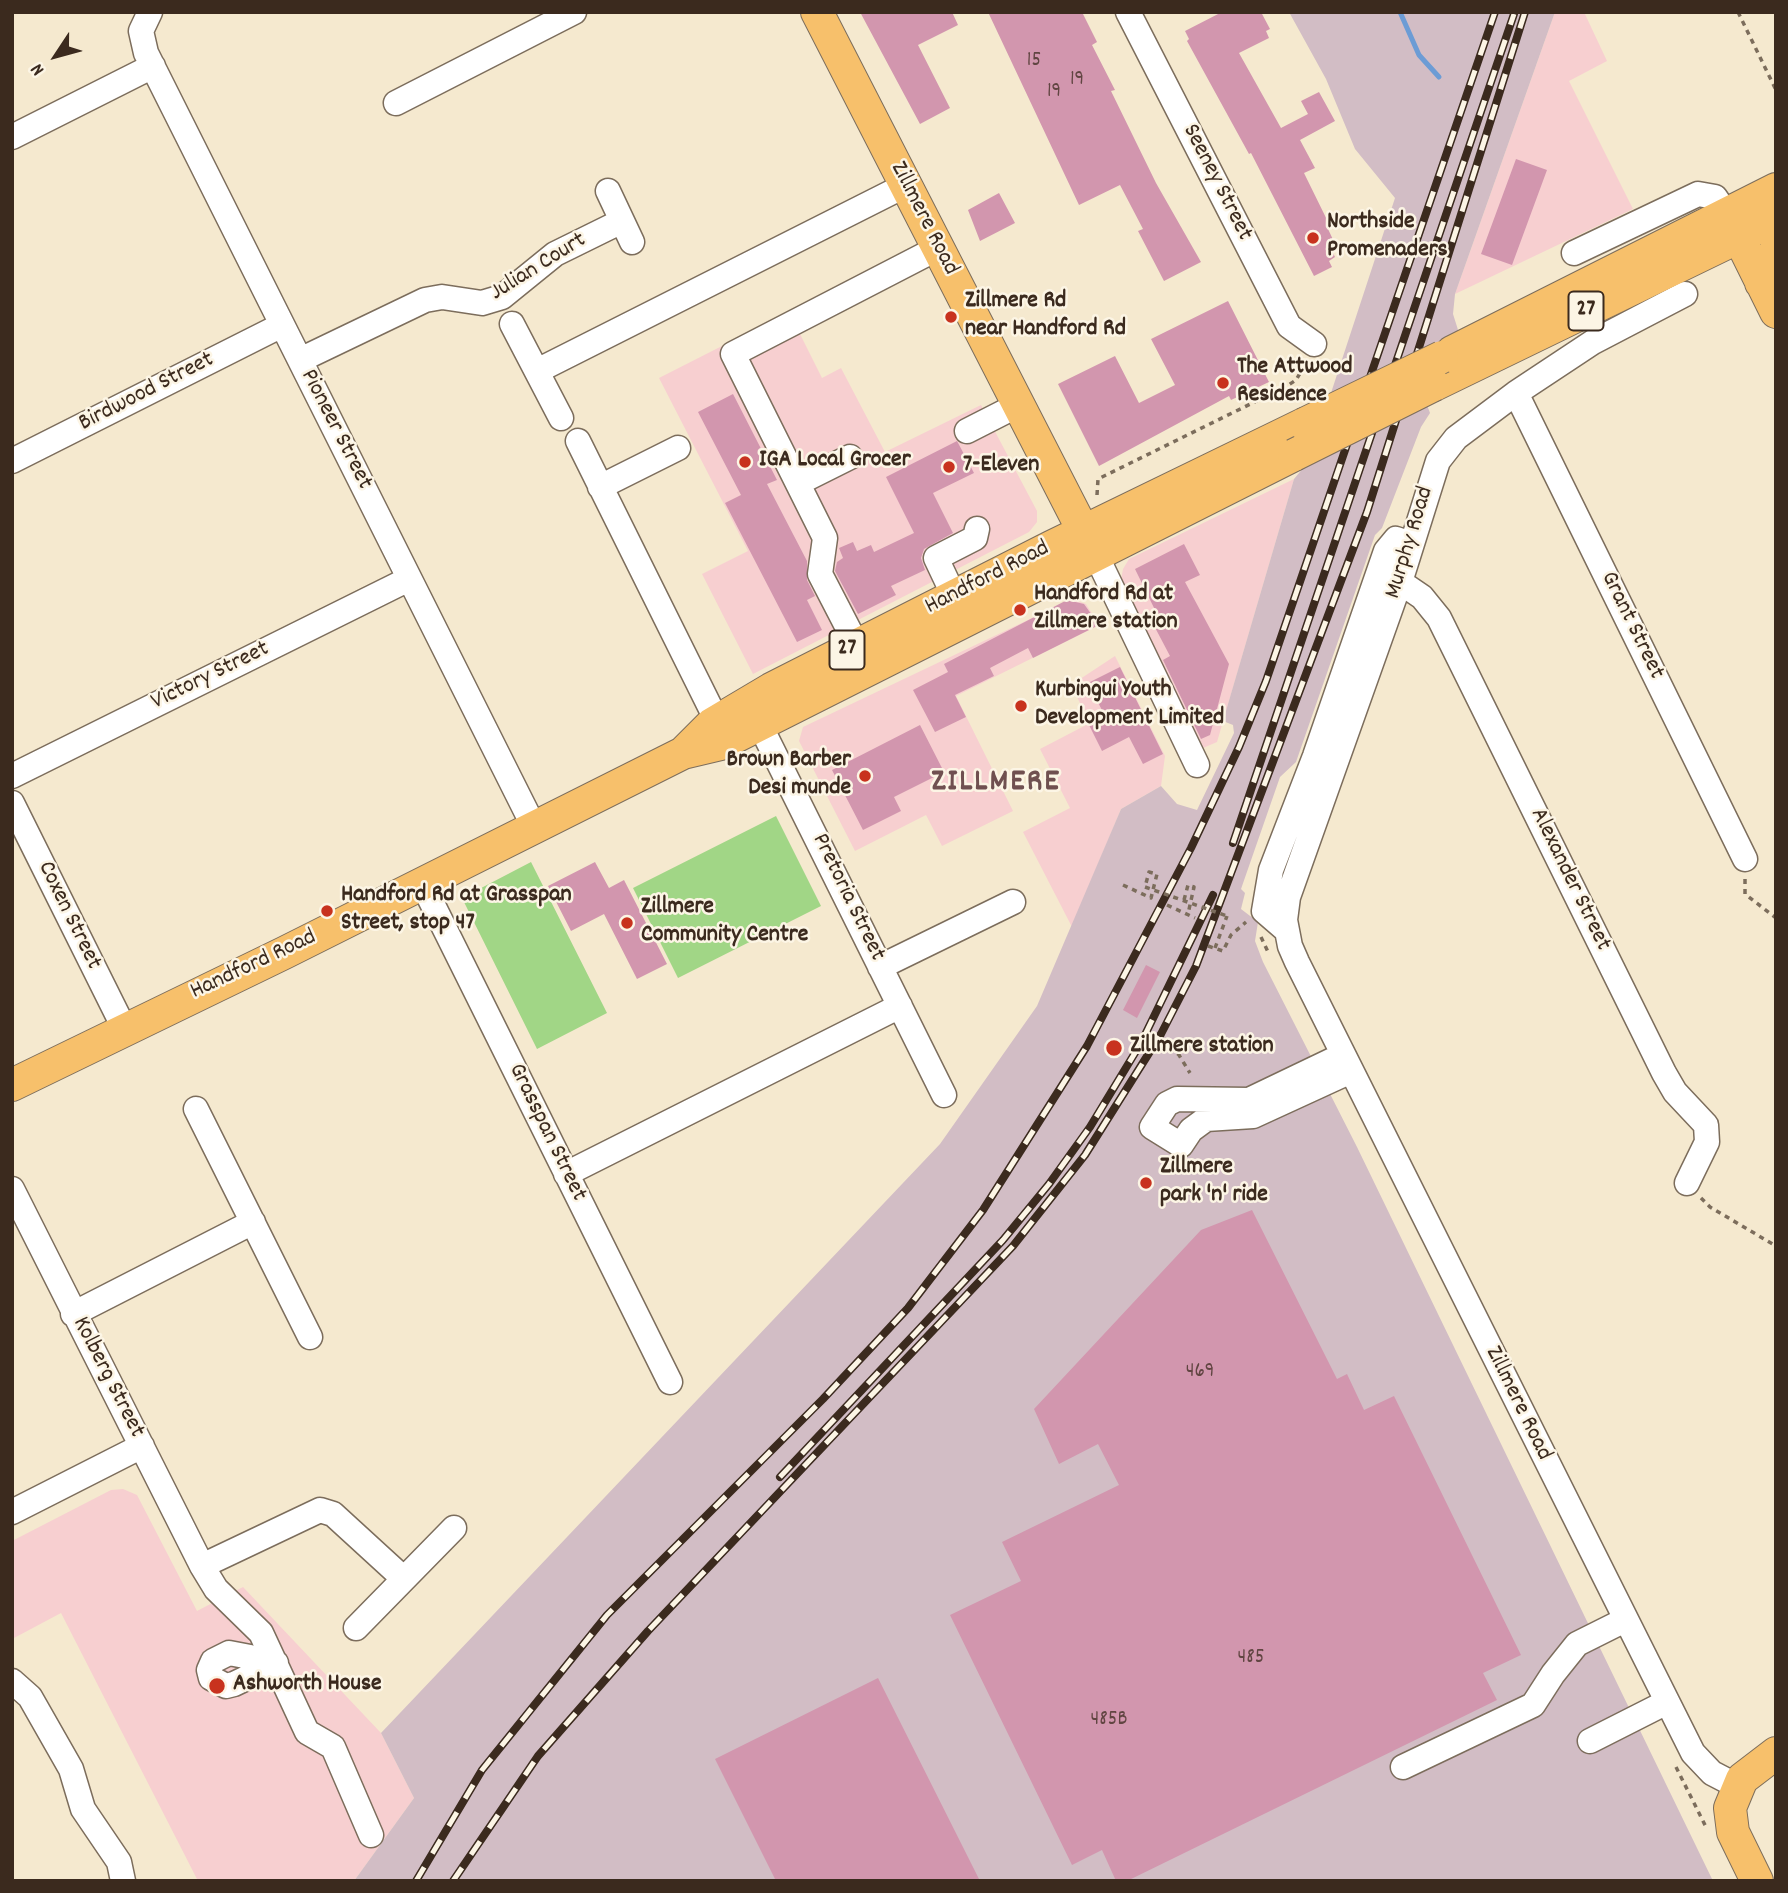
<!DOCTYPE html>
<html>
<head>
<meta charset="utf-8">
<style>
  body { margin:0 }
  #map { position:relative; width:1788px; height:1893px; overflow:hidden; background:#f5e9cf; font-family:Dekko,sans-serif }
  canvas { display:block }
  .frame { position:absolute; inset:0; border:14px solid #3b2a1e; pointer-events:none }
  .north { position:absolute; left:21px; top:21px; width:70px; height:70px; -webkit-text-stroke:5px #fcf5e5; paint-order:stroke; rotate:234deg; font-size:19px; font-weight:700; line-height:28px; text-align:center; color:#3b2a1e }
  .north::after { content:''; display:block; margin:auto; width:24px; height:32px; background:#3b2a1e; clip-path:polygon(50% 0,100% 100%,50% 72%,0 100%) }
</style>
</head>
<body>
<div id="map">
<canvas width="1788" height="1893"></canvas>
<div class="frame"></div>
<div class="north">N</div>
</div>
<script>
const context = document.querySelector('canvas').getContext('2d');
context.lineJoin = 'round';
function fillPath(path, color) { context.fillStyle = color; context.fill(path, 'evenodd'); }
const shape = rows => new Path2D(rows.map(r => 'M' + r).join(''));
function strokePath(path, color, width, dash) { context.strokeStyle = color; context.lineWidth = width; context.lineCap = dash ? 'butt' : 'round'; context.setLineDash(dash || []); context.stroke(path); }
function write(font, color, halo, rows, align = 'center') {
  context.font = font + ' Dekko,sans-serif'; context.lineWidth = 5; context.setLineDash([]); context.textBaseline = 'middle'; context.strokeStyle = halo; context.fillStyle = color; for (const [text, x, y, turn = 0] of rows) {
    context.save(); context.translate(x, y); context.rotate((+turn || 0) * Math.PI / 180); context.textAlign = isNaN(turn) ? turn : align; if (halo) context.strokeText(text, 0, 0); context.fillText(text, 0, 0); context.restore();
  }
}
fillPath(shape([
  [1555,12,1584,12,1607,61,1569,81,1633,209,1455,294],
  [903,254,807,325,800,334,822,378,841,368,885,452,981,405,1037,511,1037,522,1029,532,753,674,702,574,748,551,659,378],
  [1294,479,1217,742,1203,748,1121,580,1123,569,1129,559],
  [1072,599,1086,604,1099,625,956,696,1013,811,942,846,926,815,855,851,799,741,803,727],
  [1115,656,1165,756,1161,786,1121,809,1072,927,1023,832,1070,808,1040,749,1090,723,1071,685],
  [123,1489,137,1495,197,1611,243,1587,381,1733,414,1798,354,1881,198,1881,61,1613,14,1638,12,1541,111,1490]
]), '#f7cfd0');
fillPath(shape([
  [1289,12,1555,12,1455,294,1453,314,1459,333,1330,396,1395,198,1355,149,1326,79],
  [1427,405,1430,413,1421,427,1382,528,1375,535,1296,762,1280,777,1241,889,1245,893,1241,909,1258,922,1255,941,1263,962,1357,1147,1713,1881,354,1881,414,1798,381,1733,940,1144,1037,1006,1121,809,1161,786,1177,804,1197,810,1234,733,1233,725,1223,721,1294,479,1304,467]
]), '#d2bdc5');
fillPath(shape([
  [776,816,821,906,678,978,633,888],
  [531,862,607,1013,537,1049,462,898]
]), '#a1d686');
strokePath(shape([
  [1400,12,1419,55,1439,77]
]), '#6c9cd5', 5);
fillPath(shape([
  [860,12,952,12,958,25,918,45,950,108,920,124],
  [988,12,1082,12,1097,42,1092,45,1115,90,1111,91,1156,183,1201,262,1164,281,1138,231,1143,229,1120,185,1079,205],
  [1222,12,1261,12,1270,29,1266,31,1269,38,1239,53,1281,128,1308,114,1301,101,1319,92,1335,121,1300,140,1315,168,1304,173,1331,228,1328,229,1336,246,1331,249,1335,257,1329,261,1332,267,1314,276,1251,153,1249,154,1187,41,1189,39,1185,31],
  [1516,159,1547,170,1512,265,1481,254],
  [999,193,1015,223,980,241,968,210],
  [1228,301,1269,382,1231,400,1229,396,1099,466,1058,384,1115,356,1139,403,1175,385,1151,339],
  [733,394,777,480,767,484,807,561,807,580,815,596,807,600,822,630,797,642,725,503,741,495,698,412],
  [957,441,974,473,933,493,953,533,924,549,921,558,925,570,891,586,896,595,858,614,835,571,837,562,843,558,839,548,853,542,857,551,871,545,874,552,914,533,886,477],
  [1184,544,1200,575,1185,582,1229,664,1210,735,1201,739,1163,660,1170,656,1150,618,1157,614,1135,569],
  [1067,600,1084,604,1099,625,1033,658,1028,648,990,668,994,676,955,695,966,717,935,732,913,690,948,672,944,664],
  [1120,667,1163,754,1143,764,1129,737,1102,751,1089,725,1105,716,1088,683],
  [920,725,944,772,894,797,901,811,863,830,832,770],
  [595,862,609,888,624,880,667,964,637,979,604,914,571,931,548,886],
  [1146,965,1160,972,1137,1018,1123,1010],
  [1252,1210,1337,1379,1347,1374,1364,1410,1394,1396,1521,1655,1483,1673,1497,1700,1127,1881,1116,1881,1102,1850,1072,1865,950,1615,1021,1581,1002,1542,1119,1485,1098,1444,1059,1464,1034,1409,1201,1230],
  [878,1678,980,1881,776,1881,715,1759]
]), '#d296ae');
const minor = shape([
  [150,12,141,31,146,53,534,827],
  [1128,12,1289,326,1314,344],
  [396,103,574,12],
  [12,137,153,66],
  [608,191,632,242],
  [1574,253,1698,194,1715,197,1726,213],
  [1685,294,1593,342,1516,393,1456,438,1438,461,1400,582,1288,897,1285,920,1290,946,1297,962,1693,1753,1712,1773,1737,1786],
  [512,324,561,418],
  [300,360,425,300,442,297,482,303,502,297,555,254,622,221],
  [537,371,906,185],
  [1516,393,1745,859],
  [967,431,1018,405],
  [578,441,717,721],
  [12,461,282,325],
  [798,483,850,457],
  [600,487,678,448],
  [1095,553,1197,765],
  [1400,582,1422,597,1439,618,1664,1073,1675,1092,1706,1125,1707,1142,1687,1183],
  [954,596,936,558,975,538,977,529],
  [865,661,820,574,825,538,733,354,938,248],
  [752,709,944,1095],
  [12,776,409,579],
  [12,803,124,1028],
  [422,883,670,1382],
  [1286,930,1264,911,1271,870,1315,756,1386,551,1396,539,1411,544],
  [880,967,1013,902],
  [1343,1055,1249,1100,1177,1099,1167,1104,1152,1127,1181,1145,1191,1130,1206,1119,1253,1116,1351,1071],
  [196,1109,310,1337],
  [566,1174,900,1006],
  [12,1189,202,1566,216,1589,261,1633,307,1732,333,1747,371,1835],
  [73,1314,253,1222],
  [12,1512,142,1446],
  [202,1566,320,1510,333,1514,404,1579],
  [356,1628,454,1528],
  [261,1671,250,1657,229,1653,213,1661,209,1670,211,1678,226,1686,234,1684,261,1671,276,1663],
  [12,1681,30,1697,71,1769,83,1809,119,1862,123,1881],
  [1590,1741,1667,1702],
  [1403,1767,1533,1705,1553,1674,1577,1644,1625,1620]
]);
const major = shape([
  [817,12,1093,550],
  [1729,217,1776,312],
  [1761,283,1776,250],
  [1452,352,1776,189],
  [1434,385,1776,219],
  [683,753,712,724,771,689,1051,547,1304,424],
  [12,1085,284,953,683,753,721,744,1294,455],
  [1757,1881,1733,1832,1730,1808,1742,1779,1776,1753]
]);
strokePath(minor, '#7c6d5c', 27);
strokePath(major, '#7c6d5c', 34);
strokePath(shape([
  [1738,12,1776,90],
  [1097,495,1098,479,1287,386,1296,380,1306,363],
  [1745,879,1745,894,1776,918],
  [1123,885,1151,898,1157,874,1149,872,1145,887],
  [1184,900,1188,885,1194,887,1188,914],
  [1167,905,1195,918],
  [1261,937,1268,952],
  [1208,946,1223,951,1231,935,1246,922],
  [1215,948,1227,916],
  [1162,1041,1179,1055,1190,1073],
  [1701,1198,1710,1207,1776,1246],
  [1676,1767,1707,1829]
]), '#7c6d5c', 3.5, [5, 5]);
strokePath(minor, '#fff', 24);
strokePath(major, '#f7c06b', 32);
const rail = shape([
  [1233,843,1514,14],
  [780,1477,1003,1240,1049,1184,1090,1127,1141,1043,1213,895],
  [416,1881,482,1770,607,1615,823,1399,908,1308,983,1210,1087,1046,1191,848,1239,747,1266,681,1495,12],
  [453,1881,538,1756,648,1631,1013,1246,1085,1155,1161,1034,1196,966,1367,512,1525,12]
]);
strokePath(rail, '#3b2a1e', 8);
strokePath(rail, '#fcf5e5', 5, [16]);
const majorBridge = shape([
  [1304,424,1442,357],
  [1294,455,1434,385]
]);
strokePath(majorBridge, '#7c6d5c', 34, []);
strokePath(shape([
  [1145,887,1227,916]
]), '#7c6d5c', 3.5, [5, 5]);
strokePath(majorBridge, '#f7c06b', 32);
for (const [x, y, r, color] of [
  [1313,238,7,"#c8321e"],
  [951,317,7,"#c8321e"],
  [1223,383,7,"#c8321e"],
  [745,462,7,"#c8321e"],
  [949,467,7,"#c8321e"],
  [1020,610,7,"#c8321e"],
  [1021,706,7,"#c8321e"],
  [865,776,7,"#c8321e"],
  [327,911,7,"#c8321e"],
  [627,923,7,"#c8321e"],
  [1114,1048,9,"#c8321e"],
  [1146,1183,7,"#c8321e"],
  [217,1686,9,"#c8321e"]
]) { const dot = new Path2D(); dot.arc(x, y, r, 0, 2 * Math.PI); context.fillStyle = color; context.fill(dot); strokePath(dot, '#fcf5e5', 2.5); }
write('21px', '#614542', null, [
  ["15",1034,62],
  ["19",1077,81],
  ["19",1054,93],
  ["469",1200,1373],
  ["485",1251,1659],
  ["485B",1109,1721]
]);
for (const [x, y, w] of [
  [1586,311,35],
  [847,650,35]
]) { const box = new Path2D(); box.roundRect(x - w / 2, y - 19.5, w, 39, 5); context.fillStyle = '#fcf5e5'; context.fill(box); strokePath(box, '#3b2a1e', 2); }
write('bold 23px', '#3b2a1e', null, [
  ["27",1586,311],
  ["27",847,650]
]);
write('24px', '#3b2a1e', '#fcf5e5', [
  ["Seeney Street",1216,183,63],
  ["Zillmere Road",923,219,63],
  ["Julian Court",539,268,-32],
  ["Birdwood Street",147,393,-27],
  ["Pioneer Street",335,430,63],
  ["Murphy Road",1411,543,-73],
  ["Handford Road",988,579,-27],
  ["Grant Street",1631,626,64],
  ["Victory Street",211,677,-26],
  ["Alexander Street",1569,880,64],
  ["Pretoria Street",847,898,64],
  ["Coxen Street",68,916,64],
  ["Handford Road",254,966,-25],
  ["Grasspan Street",546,1133,64],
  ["Kolberg Street",107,1378,63],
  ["Zillmere Road",1517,1404,64]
]);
write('bold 24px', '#3b2a1e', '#fcf5e5', [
  ["Northside",1327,224],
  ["Promenaders",1327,252],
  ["Zillmere Rd",965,303],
  ["near Handford Rd",965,331],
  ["The Attwood",1237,369],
  ["Residence",1237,397],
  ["IGA Local Grocer",759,462],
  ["7-Eleven",963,467],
  ["Handford Rd at",1034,596],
  ["Zillmere station",1034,624],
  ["Kurbingui Youth",1035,692],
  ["Development Limited",1035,720],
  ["Brown Barber",851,762,"right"],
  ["Desi munde",851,790,"right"],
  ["Handford Rd at Grasspan",341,897],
  ["Street, stop 47",341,925],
  ["Zillmere",641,909],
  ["Community Centre",641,937],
  ["Zillmere station",1130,1048],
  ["Zillmere",1160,1169],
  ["park 'n' ride",1160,1197],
  ["Ashworth House",233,1686]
], 'left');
context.letterSpacing = '2px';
write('bold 32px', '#705050', '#fcf5e5', [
  ["ZILLMERE",996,785]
]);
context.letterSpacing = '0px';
</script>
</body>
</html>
